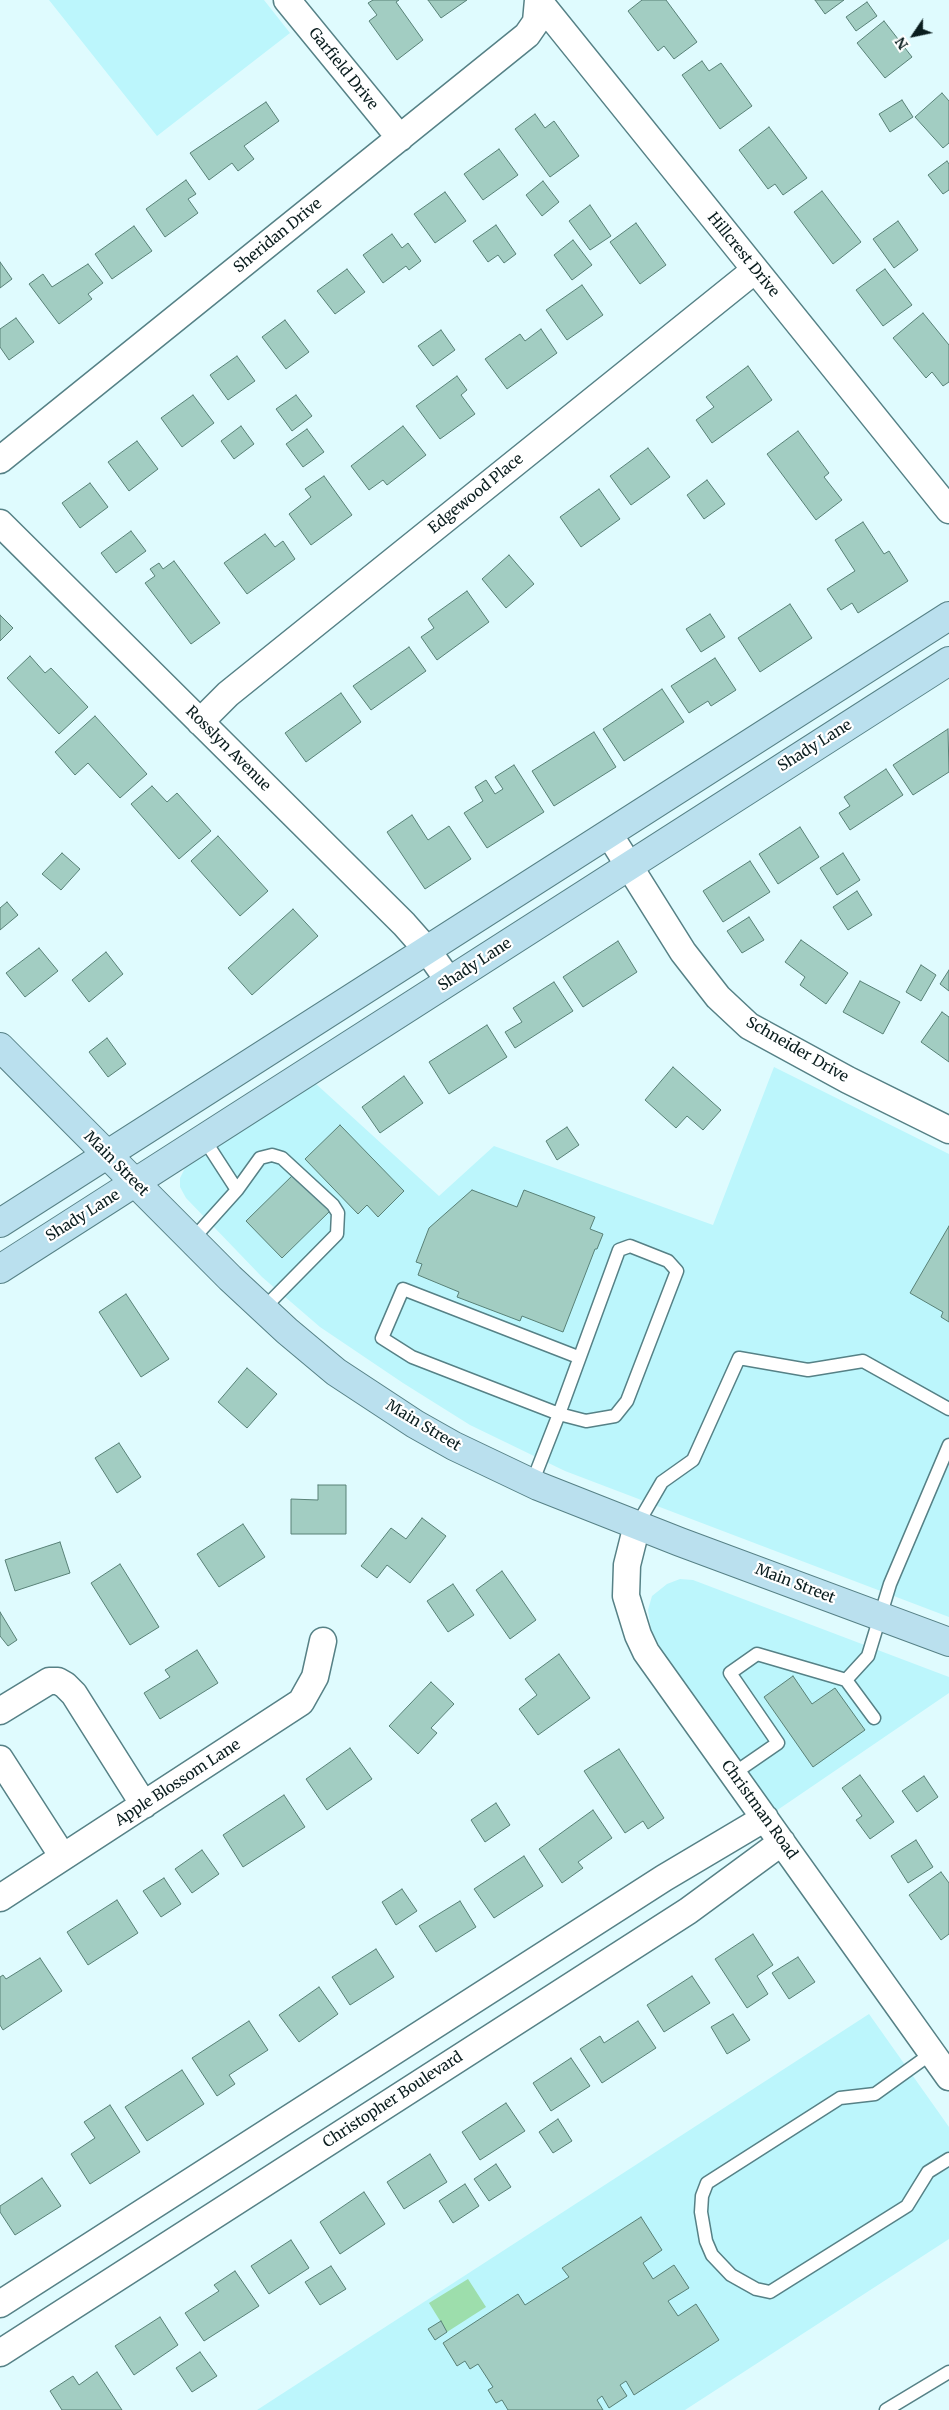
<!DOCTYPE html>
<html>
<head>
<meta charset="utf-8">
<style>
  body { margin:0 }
  #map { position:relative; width:949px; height:2410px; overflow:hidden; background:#dffbfe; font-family:Merriweather,serif }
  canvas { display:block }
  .north { position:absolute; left:889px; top:10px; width:50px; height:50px; -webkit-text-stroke:4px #fff; paint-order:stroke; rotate:236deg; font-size:14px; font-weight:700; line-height:20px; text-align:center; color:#0a1d1e }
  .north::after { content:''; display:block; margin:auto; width:18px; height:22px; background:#0a1d1e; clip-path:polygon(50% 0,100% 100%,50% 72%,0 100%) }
</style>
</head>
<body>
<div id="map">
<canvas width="949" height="2410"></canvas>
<div class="north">N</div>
</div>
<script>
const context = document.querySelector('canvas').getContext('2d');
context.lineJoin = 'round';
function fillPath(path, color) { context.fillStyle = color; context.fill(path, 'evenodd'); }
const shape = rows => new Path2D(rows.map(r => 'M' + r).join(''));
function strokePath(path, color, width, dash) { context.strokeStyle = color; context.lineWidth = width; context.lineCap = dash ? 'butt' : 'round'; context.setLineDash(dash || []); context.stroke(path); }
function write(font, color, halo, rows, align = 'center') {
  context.font = font + ' Merriweather,serif'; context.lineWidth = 4.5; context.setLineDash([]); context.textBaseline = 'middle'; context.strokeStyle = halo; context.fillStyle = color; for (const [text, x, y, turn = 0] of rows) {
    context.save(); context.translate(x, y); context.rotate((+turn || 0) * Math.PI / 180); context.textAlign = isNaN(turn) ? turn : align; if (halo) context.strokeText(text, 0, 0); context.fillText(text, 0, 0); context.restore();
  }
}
fillPath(shape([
  [49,0,264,0,290,33,157,136],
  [774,1067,949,1154,949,1617,565,1471,470,1425,403,1383,320,1327,262,1277,186,1198,180,1187,180,1178,185,1168,196,1160,315,1083,439,1196,494,1146,713,1225],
  [680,1579,693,1580,949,1677,949,1693,776,1811,661,1649,651,1629,648,1610,652,1596,667,1584],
  [869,2014,949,2127,949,2239,685,2410,257,2410]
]), '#bcf6fc');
fillPath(shape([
  [468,2279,486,2307,447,2332,429,2303]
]), '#9ddeac');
const building = shape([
  [373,0,399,0,396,2,423,40,397,60,369,21,377,15,368,3,373,0],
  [428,0,467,0,441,18,428,0],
  [642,0,666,0,697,42,674,59,664,46,658,51,628,11,642,0],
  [815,0,844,0,825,14,815,0],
  [867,2,877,16,856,31,846,17,867,2],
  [884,21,912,57,885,78,857,43,884,21],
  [702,61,709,71,721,63,752,106,720,129,682,75,702,61],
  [942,93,949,101,949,143,943,148,915,117,942,93],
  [902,100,913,117,890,132,879,114,902,100],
  [266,102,279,121,244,146,254,159,238,171,232,163,209,180,190,153,266,102],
  [535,114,545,128,554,121,579,156,550,177,515,129,535,114],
  [769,127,807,178,783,195,775,184,768,189,739,150,769,127],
  [499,149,518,175,483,200,464,174,499,149],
  [947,161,949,164,949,190,943,194,928,175,947,161],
  [186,180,196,194,188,199,198,213,165,237,146,209,186,180],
  [543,181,559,202,542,216,526,195,543,181],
  [822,191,861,242,833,264,794,212,822,191],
  [445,192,466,221,435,243,414,214,445,192],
  [590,205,611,236,590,250,569,221,590,205],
  [898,221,918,250,894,268,873,239,898,221],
  [636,223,666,265,640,284,610,242,636,223],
  [496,225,516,254,504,263,498,255,488,262,473,241,496,225],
  [134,226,152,251,112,279,95,254,134,226],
  [392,234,402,248,408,243,421,261,409,270,406,266,383,283,363,255,392,234],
  [573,240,592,265,572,280,554,255,573,240],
  [0,262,12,279,0,288,0,262],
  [88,264,103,283,88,294,92,299,59,324,29,284,43,274,52,287,88,264],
  [347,269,365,292,335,314,317,291,347,269],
  [885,269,912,305,883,326,856,290,885,269],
  [582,285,603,315,567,340,546,310,582,285],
  [923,313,949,345,949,382,943,386,932,372,926,378,893,338,923,313],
  [16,318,34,342,9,360,0,347,0,329,16,318],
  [285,320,309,352,286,369,262,337,285,320],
  [541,329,557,353,507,389,485,359,520,334,525,341,541,329],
  [441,330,455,350,433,366,418,346,441,330],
  [237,356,255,381,228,400,210,375,237,356],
  [748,366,772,400,712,443,696,420,714,407,706,397,748,366],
  [457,376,467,390,461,395,475,414,440,439,416,406,457,376],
  [193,395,214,423,182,447,161,418,193,395],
  [296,395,312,416,292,431,276,409,296,395],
  [241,426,254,444,234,459,221,441,241,426],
  [403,426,426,455,387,485,383,480,369,490,351,466,403,426],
  [307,429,324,452,303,467,286,444,307,429],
  [798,431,829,473,824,477,842,500,816,520,767,454,798,431],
  [137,441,158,469,129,491,108,462,137,441],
  [648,448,670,477,631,505,610,476,648,448],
  [324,476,352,515,311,545,289,514,311,497,305,489,324,476],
  [707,480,725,504,704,519,687,495,707,480],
  [90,483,108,507,80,528,62,503,90,483],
  [599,489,620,519,581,547,560,517,599,489],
  [863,522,884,554,889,551,908,581,858,613,852,603,841,610,827,589,855,571,835,540,863,522],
  [131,531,146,551,116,573,101,553,131,531],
  [265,534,275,547,283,541,295,559,247,594,224,563,265,534],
  [509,555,534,584,506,608,482,579,509,555],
  [174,561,220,623,191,644,145,583,155,576,150,569,159,563,163,569,174,561],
  [467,591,489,622,437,660,421,637,434,628,428,619,467,591],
  [790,604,812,638,760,672,738,638,790,604],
  [710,614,725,637,701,652,686,629,710,614],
  [0,615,13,628,0,641,0,615],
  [409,647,426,671,371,710,353,686,409,647],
  [30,656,45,673,51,668,88,707,59,734,7,678,30,656],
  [715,658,736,690,711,706,708,701,689,713,671,686,715,658],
  [662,689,684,722,624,761,603,729,662,689],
  [341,693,361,722,306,762,285,733,341,693],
  [95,716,147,774,120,798,88,763,75,775,55,752,95,716],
  [948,729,949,772,913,795,893,765,948,729],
  [594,732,616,767,554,806,532,771,594,732],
  [514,765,544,812,487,848,464,813,483,801,475,787,486,780,495,794,503,789,495,777,514,765],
  [886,769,903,795,850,830,839,813,850,806,844,797,886,769],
  [152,786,167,802,177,793,211,831,179,859,131,804,152,786],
  [412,815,428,840,449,826,471,859,425,889,387,832,412,815],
  [800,827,819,857,778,884,759,854,800,827],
  [218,836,268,891,240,916,191,861,218,836],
  [62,853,80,869,61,890,42,874,62,853],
  [843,853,860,880,837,895,820,868,843,853],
  [750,861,770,892,723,922,703,891,750,861],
  [857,891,872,915,848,930,833,907,857,891],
  [7,902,18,915,0,930,0,908,7,902],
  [293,909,318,936,252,995,228,968,293,909],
  [749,917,764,940,742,953,727,931,749,917],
  [801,940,848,973,826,1004,800,985,805,977,785,962,801,940],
  [618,941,637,972,583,1007,563,977,618,941],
  [39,948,58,971,25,997,6,973,39,948],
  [106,952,123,974,89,1002,72,980,106,952],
  [921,965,936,975,921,1001,906,992,921,965],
  [949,970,949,991,940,984,949,970],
  [860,981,900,1002,883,1034,843,1012,860,981],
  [554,982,573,1011,515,1048,505,1032,522,1022,513,1008,554,982],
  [942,1012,949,1017,949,1062,921,1042,942,1012],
  [487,1025,507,1057,449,1094,429,1062,487,1025],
  [107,1038,126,1064,108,1077,89,1052,107,1038],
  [673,1067,721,1110,703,1130,687,1116,676,1128,645,1100,673,1067],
  [404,1076,423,1103,380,1133,362,1107,404,1076],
  [340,1125,404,1191,378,1217,367,1205,358,1214,305,1159,340,1125],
  [567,1127,579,1145,557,1160,546,1141,567,1127],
  [295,1173,331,1210,282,1258,246,1221,295,1173],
  [472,1190,517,1207,524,1190,595,1217,590,1229,603,1234,597,1249,595,1249,563,1332,522,1316,520,1321,457,1297,459,1292,418,1275,422,1264,416,1262,429,1228,472,1190],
  [949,1226,949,1322,941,1317,943,1312,910,1293,949,1226],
  [126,1294,169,1359,141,1377,99,1312,126,1294],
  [247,1368,277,1394,247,1428,218,1402,247,1368],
  [119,1443,141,1477,117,1493,95,1458,119,1443],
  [318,1485,346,1485,346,1534,291,1534,291,1499,318,1500,318,1485],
  [422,1518,446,1536,410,1583,387,1565,377,1578,361,1566,391,1528,406,1539,422,1518],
  [243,1524,265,1557,219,1587,197,1554,243,1524],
  [60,1542,70,1573,15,1591,5,1560,60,1542],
  [120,1564,159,1627,130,1645,91,1583,120,1564],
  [502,1571,536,1620,510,1639,476,1590,502,1571],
  [453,1584,474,1615,448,1632,427,1601,453,1584],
  [0,1612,17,1640,8,1646,0,1636,0,1612],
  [197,1650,218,1683,160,1719,144,1693,170,1677,165,1670,197,1650],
  [559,1654,590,1698,538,1735,519,1709,537,1695,525,1679,559,1654],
  [793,1676,812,1704,835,1688,865,1730,813,1767,764,1697,793,1676],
  [431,1682,454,1704,431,1728,437,1733,418,1754,389,1726,431,1682],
  [350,1748,372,1779,327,1810,306,1779,350,1748],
  [619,1749,664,1818,648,1829,643,1821,625,1833,584,1771,619,1749],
  [860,1775,894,1822,870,1839,856,1820,862,1816,842,1788,860,1775],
  [924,1776,938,1797,917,1812,902,1791,924,1776],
  [284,1795,305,1827,243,1867,223,1835,284,1795],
  [496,1803,510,1825,485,1842,471,1820,496,1803],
  [593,1810,612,1838,578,1862,583,1868,562,1883,539,1849,593,1810],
  [916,1840,933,1867,908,1883,891,1856,916,1840],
  [202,1850,219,1874,192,1893,175,1869,202,1850],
  [524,1856,543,1886,494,1918,474,1889,524,1856],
  [941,1872,949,1883,949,1934,941,1940,909,1895,941,1872],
  [164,1878,181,1904,161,1917,143,1891,164,1878],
  [402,1889,417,1911,396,1925,382,1902,402,1889],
  [117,1900,138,1933,88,1965,67,1932,117,1900],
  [460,1901,476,1927,436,1952,419,1926,460,1901],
  [753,1934,773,1965,757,1976,768,1994,747,2008,715,1959,753,1934],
  [376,1949,394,1977,350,2005,332,1977,376,1949],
  [798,1957,815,1982,789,1999,772,1973,798,1957],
  [40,1958,62,1991,3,2030,0,2025,0,1977,3,1975,6,1979,40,1958],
  [692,1976,710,2003,664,2032,647,2005,692,1976],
  [319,1987,338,2014,299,2042,279,2015,319,1987],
  [733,2014,750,2040,727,2054,711,2027,733,2014],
  [249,2021,268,2050,229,2075,235,2084,217,2096,192,2058,249,2021],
  [638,2021,656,2048,602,2083,580,2049,600,2036,604,2043,638,2021],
  [571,2058,590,2086,551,2111,533,2083,571,2058],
  [182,2070,204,2104,147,2141,125,2107,182,2070],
  [506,2103,525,2131,480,2160,462,2132,506,2103],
  [110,2105,140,2152,90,2184,71,2154,95,2138,84,2122,110,2105],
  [558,2119,572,2141,553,2153,539,2132,558,2119],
  [430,2154,447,2182,404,2209,387,2182,430,2154],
  [496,2164,511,2187,489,2201,474,2179,496,2164],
  [42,2178,61,2206,15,2235,0,2212,0,2206,42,2178],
  [465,2184,479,2206,453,2223,439,2201,465,2184],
  [364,2192,385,2224,340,2254,320,2222,364,2192],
  [641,2217,662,2250,643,2263,653,2279,674,2265,689,2288,668,2301,678,2316,696,2304,719,2340,634,2395,626,2381,620,2385,627,2396,609,2408,602,2396,597,2400,603,2410,508,2410,502,2400,496,2403,488,2390,493,2387,478,2364,470,2369,465,2361,457,2366,443,2343,518,2294,525,2305,569,2277,562,2268,641,2217],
  [291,2240,309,2268,269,2294,251,2266,291,2240],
  [331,2266,346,2289,320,2305,305,2282,331,2266],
  [235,2271,259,2306,204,2341,185,2313,219,2291,214,2285,235,2271],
  [160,2317,178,2345,134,2375,115,2346,160,2317],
  [441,2321,447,2332,435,2340,428,2329,441,2321],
  [200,2352,217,2376,192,2392,176,2368,200,2352],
  [97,2372,122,2410,62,2410,50,2391,73,2376,79,2385,97,2372]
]);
fillPath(building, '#a2cdc2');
strokePath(building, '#588177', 1);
const lane = shape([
  [237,1190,260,1158,272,1155,282,1158,333,1205,338,1213,337,1234,263,1309],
  [192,1240,237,1190,204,1139],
  [532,1483,559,1414,619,1250,630,1246,668,1261,677,1271,627,1401,615,1416,586,1421,559,1414,412,1357,382,1338,403,1289,578,1357],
  [637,1525,662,1482,693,1460,739,1358,808,1370,863,1361,949,1409],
  [846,1680,868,1656,890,1584,949,1445],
  [733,1774,778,1743,730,1673,757,1654,846,1680,874,1718],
  [932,2053,875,2094,840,2098,707,2183,702,2196,701,2212,706,2241,712,2255,731,2275,756,2289,770,2292,907,2206,928,2172,949,2159],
  [886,2410,949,2372]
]);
const street = shape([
  [287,0,400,138],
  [538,0,949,510],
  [0,460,527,35,536,22,538,0],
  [0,523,404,924,427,950,449,981],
  [200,722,228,694,755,270],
  [609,834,683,952,718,997,749,1026,848,1080,949,1130],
  [637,1525,627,1565,626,1596,638,1635,646,1652,949,2077],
  [0,1711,49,1681,58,1681,65,1685,74,1694,144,1805],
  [0,1759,63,1857],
  [0,1898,301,1702,315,1677,323,1641],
  [0,2304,664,1878,765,1818],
  [0,2353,688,1911,782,1842]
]);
const secondary = shape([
  [0,1047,230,1278,287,1331,336,1372,415,1424,454,1446,538,1486,680,1542,949,1642],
  [0,1223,949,616],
  [0,1269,949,661]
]);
strokePath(lane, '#568186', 15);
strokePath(street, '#568186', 29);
strokePath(secondary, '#568186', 30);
strokePath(lane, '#fff', 12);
strokePath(street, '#fff', 26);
strokePath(secondary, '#bae0ee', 28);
write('15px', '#0a1d1e', '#fff', [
  ["Garfield Drive",343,69,51],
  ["Sheridan Drive",278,236,-39],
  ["Hillcrest Drive",743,255,51],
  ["Edgewood Place",476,494,-39],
  ["Shady Lane",815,746,-32],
  ["Rosslyn Avenue",228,749,45],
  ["Shady Lane",475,965,-33],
  ["Schneider Drive",797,1050,30],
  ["Main Street",116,1164,45],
  ["Shady Lane",83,1216,-32],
  ["Main Street",423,1426,31],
  ["Main Street",795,1584,21],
  ["Apple Blossom Lane",178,1783,-33],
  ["Christman Road",759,1810,54],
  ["Christopher Boulevard",393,2100,-33]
]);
</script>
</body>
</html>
